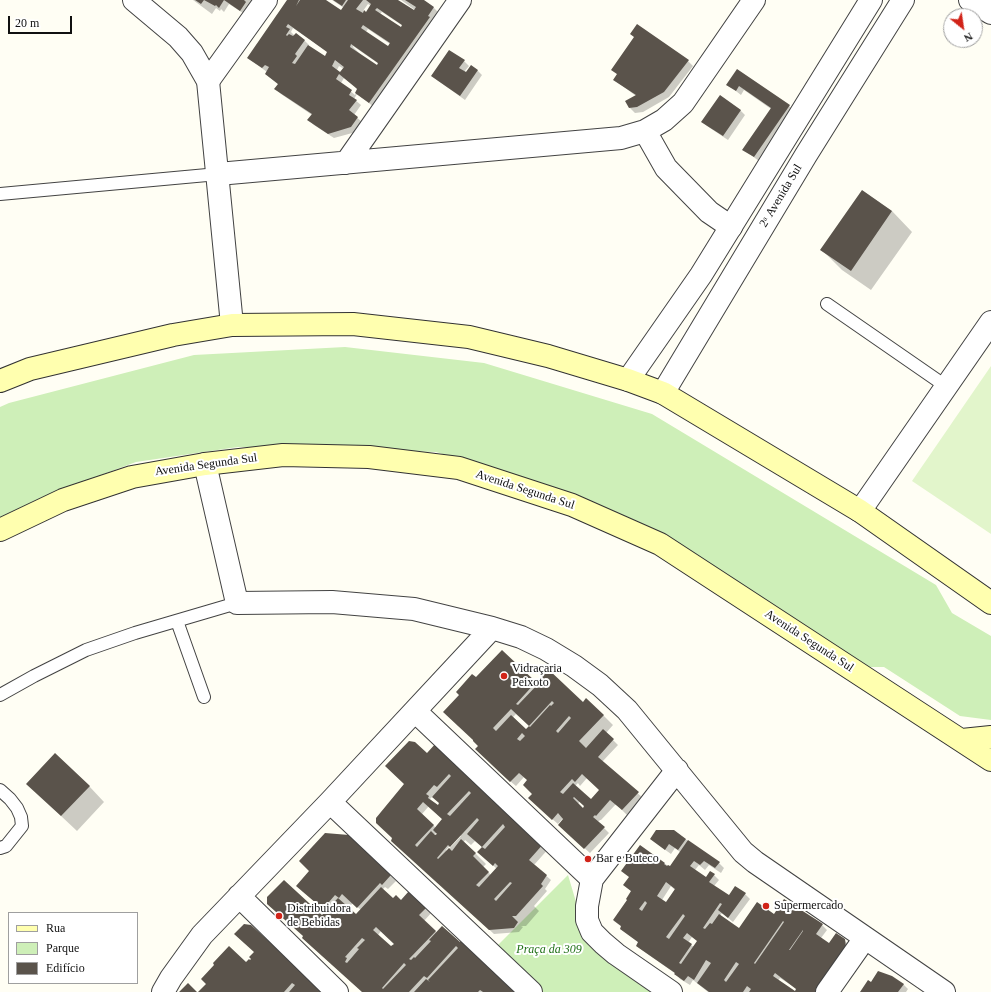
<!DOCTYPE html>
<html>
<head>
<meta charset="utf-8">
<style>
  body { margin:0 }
  #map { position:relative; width:991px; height:992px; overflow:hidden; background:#fffef4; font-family:"Times New Roman",serif }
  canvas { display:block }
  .legend { position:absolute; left:8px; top:912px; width:130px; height:72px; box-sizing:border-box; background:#fff; border:1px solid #9f9f9f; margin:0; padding:5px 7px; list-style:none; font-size:12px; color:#101010 }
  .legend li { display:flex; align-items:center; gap:8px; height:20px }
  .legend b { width:20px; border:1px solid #9f9f9f }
  .north { position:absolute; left:943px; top:8px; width:40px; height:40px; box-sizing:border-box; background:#fff; border:1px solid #9f9f9f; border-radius:50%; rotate:150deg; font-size:11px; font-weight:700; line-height:16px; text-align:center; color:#101010 }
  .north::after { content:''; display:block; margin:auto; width:14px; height:18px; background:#d12318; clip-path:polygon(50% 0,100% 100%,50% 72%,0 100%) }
  .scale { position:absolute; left:8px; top:16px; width:64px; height:18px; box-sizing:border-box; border:2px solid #101010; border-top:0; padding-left:5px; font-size:12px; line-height:14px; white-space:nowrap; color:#101010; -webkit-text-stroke:3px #fff; paint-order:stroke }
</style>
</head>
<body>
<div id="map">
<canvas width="991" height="992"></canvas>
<ul class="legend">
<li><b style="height:5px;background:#ffffaf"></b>Rua</li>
<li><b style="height:11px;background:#ceefb8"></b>Parque</li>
<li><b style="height:11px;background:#5a534b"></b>Edifício</li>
</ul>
<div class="north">N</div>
<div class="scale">20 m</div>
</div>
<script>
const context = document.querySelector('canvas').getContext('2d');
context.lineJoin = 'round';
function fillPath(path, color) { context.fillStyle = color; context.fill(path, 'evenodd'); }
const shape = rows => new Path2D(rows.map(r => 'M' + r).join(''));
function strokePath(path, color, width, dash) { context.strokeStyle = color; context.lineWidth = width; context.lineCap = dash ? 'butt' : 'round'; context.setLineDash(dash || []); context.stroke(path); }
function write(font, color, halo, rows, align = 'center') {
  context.font = font + ' "Times New Roman",serif'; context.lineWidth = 4; context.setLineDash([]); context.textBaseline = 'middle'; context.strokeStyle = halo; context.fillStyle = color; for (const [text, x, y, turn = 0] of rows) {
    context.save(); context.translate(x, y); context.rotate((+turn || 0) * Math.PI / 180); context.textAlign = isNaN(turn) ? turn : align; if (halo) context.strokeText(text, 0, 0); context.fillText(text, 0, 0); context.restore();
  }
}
fillPath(shape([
  [345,347,484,363,652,414,936,585,952,613,991,636,991,720,960,716,884,667,868,667,568,493,436,452,238,447,136,462,40,498,0,519,0,407,9,403,194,355],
  [568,875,585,932,659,992,537,992,491,952]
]), '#ceefb8');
fillPath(shape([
  [991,366,991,534,912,481]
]), '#e2f5cb');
fillPath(shape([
  [193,0,252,0,248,6,251,8,246,15,229,4,224,12,221,9,220,11,216,8,212,14],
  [288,0,325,0,341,11,344,8,332,0,397,0,414,12,415,10,401,0,422,0,434,8,444,18,374,107,357,94,354,99,361,105,354,115,362,122,356,132,334,138,314,125,309,120,312,115,281,94,276,89,279,85,266,74,267,72,248,58],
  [368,4,371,6,367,13,363,11],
  [382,12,403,26,401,29,380,14],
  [293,28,328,52,325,58,308,46,309,45,304,40,295,36,291,32],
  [368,29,390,44,388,47,366,32],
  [353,46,379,64,377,66,361,55,353,47],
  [339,66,344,69,341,73,337,70],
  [344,78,359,89,355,95,341,83],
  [637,26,688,61,693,66,669,97,643,112,635,113,630,108,636,96,620,84,618,75,612,70,635,37],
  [464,61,469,66,464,72,477,70,482,75,465,100,437,80,432,75],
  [737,71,789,106,794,110,759,161,744,150,771,109,744,90,741,95,728,85],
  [740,110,745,115,728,140,707,126,703,122],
  [863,191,892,211,912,232,871,290,842,270,822,250],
  [502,651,538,685,583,703,603,715,613,725,606,733,618,745,602,762,643,798,627,815,616,804,601,820,600,820,598,822,609,833,590,853,564,830,564,819,563,818,558,824,534,803,533,794,529,781,524,777,516,786,498,771,479,746,481,683],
  [516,714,530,726,526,730,513,717],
  [587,778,600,790,591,801,575,786,578,783,580,786],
  [580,801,586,806,583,809,578,804],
  [427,754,550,847,534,865,551,880,545,889,547,891,534,906,539,911,526,926,521,926,523,927,519,932,494,934,397,845,405,784],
  [433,796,440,803,438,806,430,799],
  [429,806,443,820,436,828,422,814],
  [437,832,439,834,436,837,434,835],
  [460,835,461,836,447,851,446,850],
  [465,840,471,845,475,841,483,848,484,857,497,869,491,875,483,867,486,864,464,842],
  [89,786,104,802,77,831,43,799],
  [674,831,719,863,724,868,721,873,709,865,705,870,699,865,695,870,707,878,714,875,719,880,714,886,729,897,745,894,750,899,733,922,722,913,720,916,739,929,774,916,822,925,827,930,821,938,829,944,844,940,849,945,823,992,795,992,797,989,780,978,778,981,794,992,708,992,693,980,690,985,680,979,676,974,642,950,637,946,639,943,621,929,622,927,614,921,628,900,632,892,624,885,630,878,640,846,671,868,681,853,675,848,671,854,664,849],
  [671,886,675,890,666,903,662,900],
  [692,937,698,941,694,947,688,943],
  [384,869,396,881,388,889,385,887,382,890,393,900,401,901,409,892,432,912,424,921,437,933,442,927,518,992,363,992,304,936,327,912,302,891],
  [353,903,361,910,356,915,348,908],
  [381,931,395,944,391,948,378,935],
  [246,963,323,992,199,992],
  [871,983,903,984,908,989,906,992,861,992]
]), '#0003');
fillPath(shape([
  [195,0,244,0,246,2,240,11,224,0,219,8,216,5,215,6,204,0,201,4],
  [287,0,299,0,296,6,300,0,326,0,341,10,348,0,363,0,356,9,363,13,364,10,366,12,371,4,366,0,398,0,414,10,416,7,405,0,424,0,434,7,428,16,430,17,369,103,355,93,357,89,356,88,339,74,336,79,352,90,349,95,357,100,349,110,358,117,351,127,328,134,307,120,312,114,274,89,278,84,265,74,269,67,265,65,262,68,247,58],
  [377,8,402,25,401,27,375,10],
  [288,24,327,52,325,56,308,45,295,64,292,63,297,56,295,54,305,40,296,33,293,36,289,34,287,36,286,35,290,29,286,27],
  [363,25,390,43,388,46,361,28],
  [351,44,378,63,377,65,350,47],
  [335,60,344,67,340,72,332,66],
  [333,0,346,0,342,6],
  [637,24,689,60,664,92,637,107,629,108,625,101,636,95,613,80,617,74,611,70,634,37,630,34],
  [449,50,465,60,459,68,466,72,471,65,478,70,460,96,431,76],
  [737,69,790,105,754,157,742,150,771,108,739,86,736,91,726,85],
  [720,95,741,110,723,136,701,122],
  [862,190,892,211,851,271,820,250],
  [502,650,536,682,516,704,518,705,539,683,537,681,548,669,583,702,586,698,604,715,579,741,586,748,603,729,614,739,598,757,639,792,622,810,610,800,596,816,595,815,593,817,605,827,584,849,558,825,563,819,558,813,552,820,528,798,532,794,523,785,527,780,519,773,510,782,475,749,478,746,473,741,473,740,443,712,459,695,456,692,472,674,476,677],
  [552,701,554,703,551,706,550,705,530,727,529,726],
  [511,709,529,726,526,729,511,715,496,731,493,728],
  [569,716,571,718,558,733,556,731],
  [522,733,525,736,520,741,517,739],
  [582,774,599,790,591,799,573,783,563,794,560,792,572,779,575,782],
  [574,797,584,806,583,808,573,798],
  [409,741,415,742,427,753,437,742,545,842,529,860,547,875,541,884,543,886,516,916,512,916,518,922,514,928,489,930,391,841,392,838,376,823,376,818,404,784,385,766],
  [449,774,451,776,432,797,439,803,438,805,428,798,429,796,426,794,434,785,437,787],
  [469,791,471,793,450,816,447,814],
  [423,802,442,819,433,830,437,834,435,835,431,831,417,847,415,845,434,825,417,809],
  [477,818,479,820,467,834,482,847,477,852,493,866,495,863,498,866,479,887,476,885,489,872,473,856,476,853,461,839,452,851,449,848,438,859,437,858,448,845,450,847],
  [503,824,505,827,485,849,482,847],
  [510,882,512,883,496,901,494,899],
  [55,753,90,786,61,816,26,784],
  [656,830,674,830,686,839,678,850,669,844,665,850,650,839],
  [325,833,349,835,391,875,382,885,380,883,357,908,342,894,339,898,335,895,323,909,296,886,309,871,299,861],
  [688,840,720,862,715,868,704,861,700,865,694,861,690,866,706,877,710,871,715,874,709,882,729,895,735,886,746,893,728,918,718,910,722,904,720,903,703,928,705,929,710,923,712,924,719,914,739,928,757,902,774,914,784,899,823,924,816,934,829,943,836,933,845,939,846,948,815,992,749,992,751,989,747,986,743,992,709,992,697,983,711,963,706,960,694,980,688,976,684,981,674,974,675,973,636,946,638,942,620,929,621,926,613,920,627,900,626,899,631,891,623,885,629,877,621,871,640,845,665,863,664,864,667,866,668,865,670,866],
  [666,882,675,889,666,902,657,896],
  [645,901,647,903,642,911,639,909],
  [683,914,685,916,669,939,666,937],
  [783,921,784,922,755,964,754,963],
  [803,930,803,931,790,950,789,950],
  [687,933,697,941,681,964,679,963,692,944,683,938],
  [736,962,739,964,726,982,724,980],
  [775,973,796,989,795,991,773,976],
  [284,880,322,915,338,898,356,914,381,887,393,898,396,895,401,900,409,891,426,908,419,915,436,931,409,959,411,960,414,957,415,958,431,941,429,940,442,926,460,942,462,939,520,992,483,992,480,990,478,992,414,992,426,979,430,982,428,980,458,948,456,946,427,978,424,976,409,992,362,992,302,938,303,936,267,904,267,897],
  [376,927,394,944,391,946,373,930],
  [362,938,365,940,357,948,359,949,347,963,345,962,347,958,345,957],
  [404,963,406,965,383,989,382,988],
  [244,924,251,925,325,992,289,992,295,985,292,983,284,992,198,992,206,984,201,979,214,965,213,963,229,946,246,962,249,959,250,960,251,959,249,957,254,952,234,934],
  [878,971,892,976,904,984,898,992,860,992,868,980,871,982],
  [188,983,197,992,179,992]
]), '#5a534b');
const service = shape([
  [0,194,218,174],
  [827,304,947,387],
  [177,621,204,697],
  [0,695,34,676,86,650,135,633,237,603],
  [0,790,10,799,17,808,21,817,22,826,6,846,0,848]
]);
const minor = shape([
  [970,0,991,13],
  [208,81,266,0],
  [645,131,666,168,709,212,731,227],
  [346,163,460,0],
  [218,174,621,138,645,131,664,120,683,103,754,0],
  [205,464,237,603,332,602,414,609,492,628,521,637,546,649,574,666,600,685,627,710,743,852,755,862,944,992],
  [860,511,991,322],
  [416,712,592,879,587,906,587,920,592,932,603,943,616,954,671,992],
  [330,802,531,992],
  [592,879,677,770],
  [239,896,337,992],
  [163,992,171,978,202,935,330,802,492,628],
  [827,992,865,938]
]);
const tertiary = shape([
  [134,0,178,37,192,53,208,81,232,325],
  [628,380,701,275,871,0],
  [663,393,806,155,903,0]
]);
const secondary = shape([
  [0,381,30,369,173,335,232,325,353,324,469,337,548,356,628,380,663,393,860,511,991,603],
  [0,530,63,500,132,477,205,464,283,455,369,457,459,468,572,505,660,544,991,760],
  [962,740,991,737]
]);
strokePath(service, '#434343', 14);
strokePath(minor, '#434343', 24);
strokePath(tertiary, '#434343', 24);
strokePath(secondary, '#323232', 24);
strokePath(service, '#fff', 12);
strokePath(minor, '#fff', 22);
strokePath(tertiary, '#fff', 22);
strokePath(secondary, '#ffffaf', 22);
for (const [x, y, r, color] of [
  [504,676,4,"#d12318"],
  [588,859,4,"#d12318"],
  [766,906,4,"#d12318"],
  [279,916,4,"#d12318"]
]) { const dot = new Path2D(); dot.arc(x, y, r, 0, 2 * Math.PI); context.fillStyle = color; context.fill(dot); strokePath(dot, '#fff', 1.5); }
write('12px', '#101010', '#fff', [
  ["2ᵃ Avenida Sul",781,196,-59],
  ["Avenida Segunda Sul",206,465,-8],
  ["Avenida Segunda Sul",525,490,18],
  ["Avenida Segunda Sul",809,641,33]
]);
write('12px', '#101010', '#fff', [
  ["Vidraçaria",512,669],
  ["Peixoto",512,683],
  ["Bar e Buteco",596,859],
  ["Supermercado",774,906],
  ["Distribuidora",287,909],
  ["de Bebidas",287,923]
], 'left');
write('italic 12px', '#217118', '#fff', [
  ["Praça da 309",549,950]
]);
</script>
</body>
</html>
